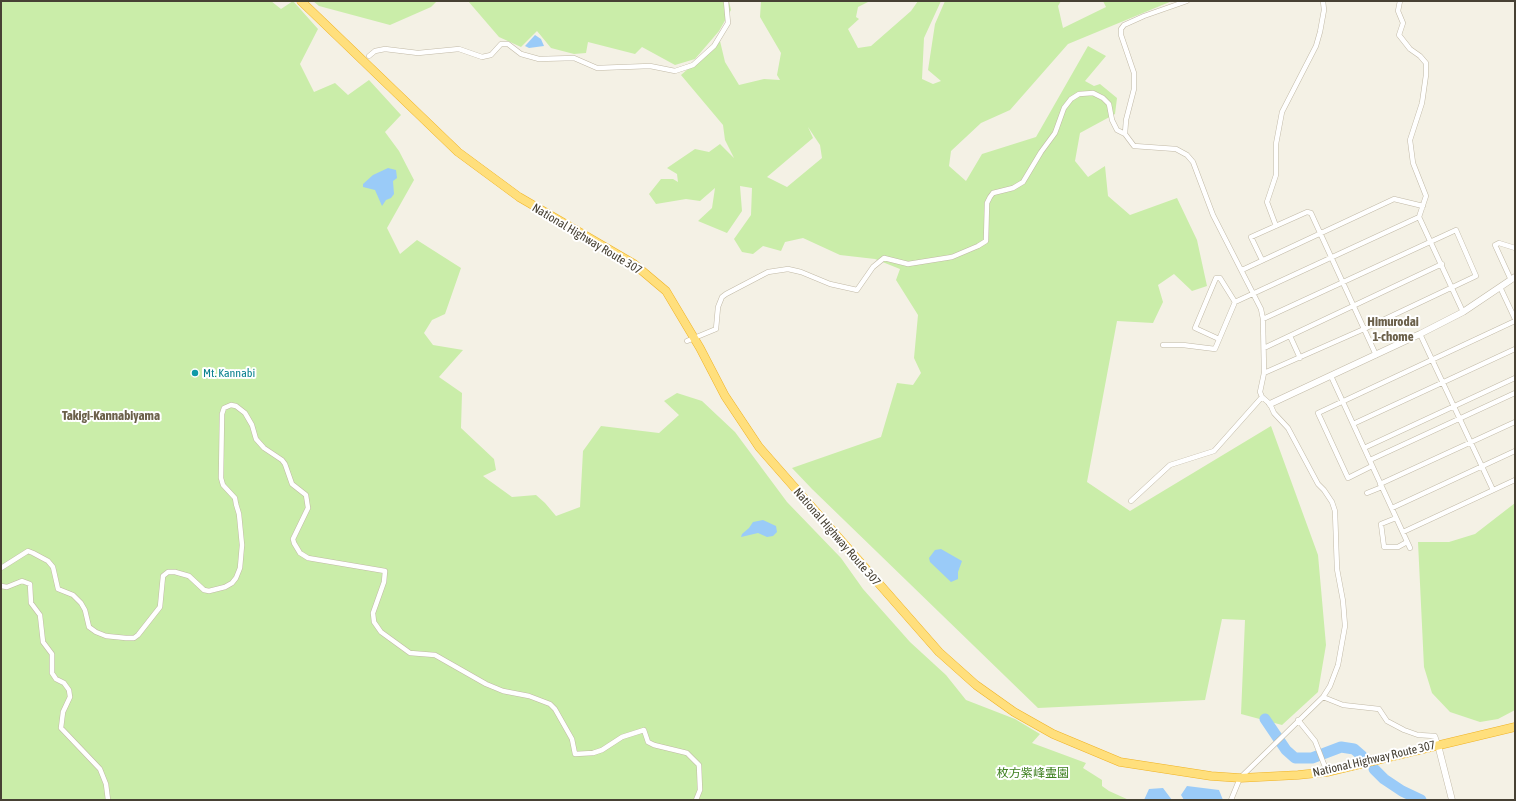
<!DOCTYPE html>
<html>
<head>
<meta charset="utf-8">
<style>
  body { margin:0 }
  #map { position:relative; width:1516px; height:801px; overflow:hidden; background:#f4f1e5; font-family:"Asap Condensed",sans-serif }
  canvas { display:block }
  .frame { position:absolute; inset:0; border:2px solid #474134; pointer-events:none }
</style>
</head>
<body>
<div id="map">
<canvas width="1516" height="801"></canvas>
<div class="frame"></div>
</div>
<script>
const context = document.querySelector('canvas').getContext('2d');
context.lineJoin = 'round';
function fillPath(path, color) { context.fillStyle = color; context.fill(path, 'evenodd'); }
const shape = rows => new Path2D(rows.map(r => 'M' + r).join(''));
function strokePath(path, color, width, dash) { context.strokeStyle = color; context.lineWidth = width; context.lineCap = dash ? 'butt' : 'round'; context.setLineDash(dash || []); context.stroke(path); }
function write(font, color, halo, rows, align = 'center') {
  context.font = font + ' "Asap Condensed","Noto Sans JP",sans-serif'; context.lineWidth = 4; context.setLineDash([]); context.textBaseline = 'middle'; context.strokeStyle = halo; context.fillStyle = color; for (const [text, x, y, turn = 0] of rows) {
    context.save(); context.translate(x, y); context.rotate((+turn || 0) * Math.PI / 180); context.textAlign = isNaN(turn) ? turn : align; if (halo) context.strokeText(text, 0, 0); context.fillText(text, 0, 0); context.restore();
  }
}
fillPath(shape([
  [1,1,271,1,281,9,293,1,318,29,300,64,314,92,335,83,348,95,369,80,401,115,385,132,399,151,414,180,387,228,400,254,417,240,461,268,445,314,432,320,424,333,433,345,463,350,439,377,462,393,461,428,494,459,496,470,483,476,512,497,536,495,545,503,556,516,580,507,583,451,601,426,659,433,679,415,664,401,677,393,702,401,735,432,787,502,841,558,863,589,910,642,946,675,966,700,1015,719,1040,734,1032,743,1086,763,1083,768,1102,780,1102,786,1109,791,1129,800,1,800],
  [313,1,437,1,431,7,390,25,319,6],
  [468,1,729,1,731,10,719,31,695,59,675,65,642,47,635,54,588,42,586,53,574,54,551,48,537,31,521,47,499,37],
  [761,1,870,1,858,7,856,17,859,19,848,29,858,48,871,46,911,11,918,1,941,1,924,38,922,79,933,84,941,81,928,70,935,24,945,1,1061,1,1058,6,1063,28,1106,7,1103,1,1172,1,1068,44,1010,110,981,123,951,151,949,166,966,181,982,154,1036,137,1088,46,1106,56,1085,81,1094,86,1100,84,1117,98,1115,114,1080,133,1075,161,1088,177,1105,166,1108,196,1130,215,1177,198,1197,240,1207,286,1192,291,1174,274,1158,285,1163,302,1153,323,1117,321,1087,482,1130,511,1271,426,1318,555,1326,645,1318,692,1282,725,1241,714,1245,620,1222,619,1205,700,1038,708,812,489,792,468,881,437,897,383,913,385,921,373,914,358,918,315,896,280,900,269,875,259,840,255,803,238,785,242,781,251,763,246,753,254,742,252,734,239,751,215,752,188,740,186,742,211,727,233,698,221,712,208,715,188,700,201,686,199,656,204,649,194,661,179,673,179,678,182,677,174,667,168,695,149,709,152,720,144,734,158,725,140,723,125,681,75,720,41,725,62,739,85,764,79,780,80,777,75,781,53,760,17],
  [808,127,820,145,822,158,787,187,767,177,813,138],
  [1515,503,1515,710,1498,719,1480,722,1450,712,1432,693,1424,667,1418,542,1449,542,1475,534]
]), '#caeda9');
fillPath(shape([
  [535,35,541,39,544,46,529,48,525,46],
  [388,168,396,170,397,178,393,181,394,194,391,198,386,200,382,206,375,190,363,187,363,184,373,175],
  [763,520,776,526,777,532,773,536,767,537,758,533,741,537,742,534,749,528,753,522],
  [941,549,962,561,958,572,958,579,951,582,930,562,929,558,935,550],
  [1187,786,1219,790,1223,800,1184,800,1181,795],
  [1163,788,1172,800,1144,800,1149,789]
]), '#9acbf8');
strokePath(shape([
  [1265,719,1286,750,1295,758,1312,758,1341,747,1354,749,1362,756],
  [1374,769,1384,779,1402,791,1421,800]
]), '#9acbf8', 11);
const minor = shape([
  [369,56,375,51,385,49,418,53,459,49,482,57,491,55,501,44,508,44,521,54,539,59,574,58,597,68,650,66,675,71,693,65,714,46,728,23,726,1],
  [1125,134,1126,120,1134,89,1134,73,1121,35,1121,29,1124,25,1144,16,1187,1],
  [1419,217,1463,312],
  [1276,226,1267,202,1276,175,1276,144,1282,112,1316,46,1320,32,1324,10,1323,1],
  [1262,260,1251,237,1307,212,1311,213,1376,355],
  [1242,270,1394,199,1423,206],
  [1511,280,1495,245,1499,243,1515,248],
  [1500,287,1515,319],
  [1263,319,1456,230,1476,276,1364,329,1264,373],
  [1420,334,1493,490],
  [1290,336,1300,358],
  [1219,339,1195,328,1216,278,1220,278,1235,302],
  [687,341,716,329,718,307,722,297,726,294,768,272,788,269,801,272,830,284,857,290,873,267,884,258,908,264,952,257,978,246,986,241,987,203,990,197,993,193,1013,188,1023,182,1041,152,1055,133,1064,108,1071,99,1079,94,1093,93,1103,98,1109,104,1112,120,1117,130,1125,134,1134,146,1176,149,1187,155,1193,162,1213,215,1261,309,1263,319,1264,373,1260,392,1262,397,1270,404,1274,413,1288,428,1318,484,1324,490,1332,502,1335,511,1337,569,1343,601,1345,626,1338,665,1330,686,1323,697,1240,778,1231,800],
  [1163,345,1183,345,1215,349,1235,302,1419,217,1426,196,1413,163,1410,140,1422,103,1426,75,1426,63,1420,56,1410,49,1399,35,1403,23,1398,11,1400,1],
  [1264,348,1442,264],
  [1331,376,1410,548],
  [1353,424,1515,349],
  [1364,448,1515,378],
  [1370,460,1515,393],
  [1372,466,1348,478,1318,413,1515,321],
  [1380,484,1515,422],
  [1367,493,1382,487],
  [1131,501,1170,465,1214,451,1262,397],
  [1392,508,1515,451],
  [1396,518,1381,524,1384,547,1398,547,1407,542],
  [1403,532,1515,480],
  [1,568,28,551,33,553,48,561,53,567,58,589,73,595,81,603,85,610,89,627,96,632,106,636,126,638,134,638,138,635,160,607,163,576,168,572,175,572,189,576,204,590,209,591,225,587,232,583,236,578,240,568,242,545,239,514,236,504,235,498,223,485,221,478,222,414,224,408,231,405,236,406,245,413,252,425,256,439,264,448,282,460,285,464,292,484,306,495,308,508,293,539,294,543,300,553,308,558,385,571,384,582,373,613,374,622,381,632,410,653,435,655,486,684,503,691,529,696,550,704,555,709,572,739,575,754,593,753,602,750,622,737,644,730,648,742,654,745,687,753,699,765,700,790,696,800],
  [1,586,7,587,22,581,30,584,31,603,40,615,43,642,52,654,52,673,56,679,64,683,69,690,70,697,63,712,61,728,100,769,106,784,108,800],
  [1323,697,1343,705,1379,709,1387,721,1404,730,1418,735,1435,736,1438,745],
  [1298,720,1315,741,1327,772]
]);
const tertiary = shape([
  [1270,404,1420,334,1463,312,1515,277],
  [1438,745,1452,800]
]);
const trunk = shape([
  [301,1,458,152,519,197,634,264,666,291,700,348,725,396,759,447,939,652,976,685,1014,712,1053,734,1120,762,1211,776,1240,778,1298,775,1327,772,1515,727]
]);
strokePath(minor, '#c1b9a6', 5.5);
strokePath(tertiary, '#c1b9a6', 7);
strokePath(trunk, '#efb224', 9);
strokePath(minor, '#fff', 4.5);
strokePath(tertiary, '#fff', 6);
strokePath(trunk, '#ffdf7c', 8);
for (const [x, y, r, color] of [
  [195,373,4,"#0f9aa8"]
]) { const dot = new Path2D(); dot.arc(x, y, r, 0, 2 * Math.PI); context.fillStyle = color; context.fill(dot); strokePath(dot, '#fff', 1.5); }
write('12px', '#474134', '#fff', [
  ["National Highway Route 307",587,239,31],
  ["National Highway Route 307",837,537,49],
  ["National Highway Route 307",1374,759,-13]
]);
write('12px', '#0d838f', '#fff', [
  ["Mt. Kannabi",203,373]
], 'left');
write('12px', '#3e8020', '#fff', [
  ["枚方紫峰霊園",1033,773]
]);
write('bold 13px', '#6b604a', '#fff', [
  ["Himurodai",1393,322],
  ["1-chome",1393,337],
  ["Takigi-Kannabiyama",111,416]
]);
</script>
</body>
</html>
